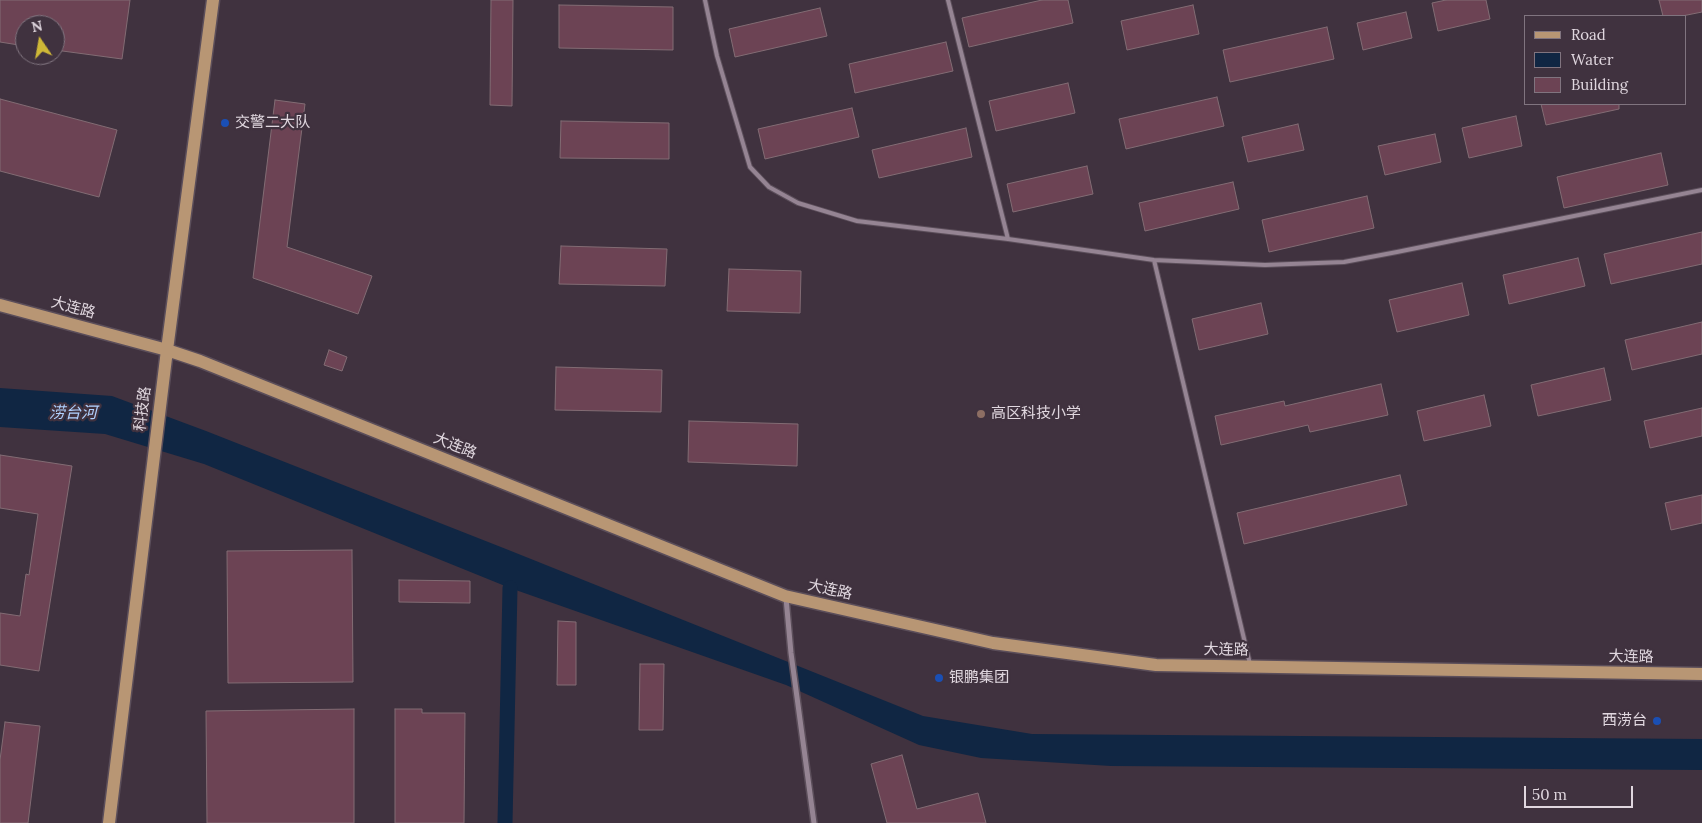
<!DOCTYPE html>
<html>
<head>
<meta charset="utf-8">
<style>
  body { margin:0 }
  #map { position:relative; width:1702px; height:823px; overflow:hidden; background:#40323f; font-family:Lora,serif }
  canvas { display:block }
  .legend { position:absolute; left:1524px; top:15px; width:162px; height:90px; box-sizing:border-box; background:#40323f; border:1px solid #80747f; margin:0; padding:6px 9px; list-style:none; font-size:15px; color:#e0d7df }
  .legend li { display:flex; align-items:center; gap:10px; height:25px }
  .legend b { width:25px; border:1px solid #80747f }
  .north { position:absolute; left:15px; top:15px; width:50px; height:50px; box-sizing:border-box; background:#40323f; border:1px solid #80747f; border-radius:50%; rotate:348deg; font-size:14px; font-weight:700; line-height:20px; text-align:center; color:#e0d7df }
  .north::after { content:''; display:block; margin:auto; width:18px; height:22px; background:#cfb837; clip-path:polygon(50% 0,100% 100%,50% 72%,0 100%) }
  .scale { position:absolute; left:1524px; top:786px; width:109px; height:22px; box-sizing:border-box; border:2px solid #e0d7df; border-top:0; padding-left:6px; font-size:15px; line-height:18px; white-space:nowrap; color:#e0d7df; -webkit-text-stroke:4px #40323f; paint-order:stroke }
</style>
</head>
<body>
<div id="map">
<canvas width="1702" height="823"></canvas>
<ul class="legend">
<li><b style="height:6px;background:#b89674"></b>Road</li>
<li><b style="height:14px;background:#102643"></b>Water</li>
<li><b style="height:14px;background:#6c4354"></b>Building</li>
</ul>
<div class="north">N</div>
<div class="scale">50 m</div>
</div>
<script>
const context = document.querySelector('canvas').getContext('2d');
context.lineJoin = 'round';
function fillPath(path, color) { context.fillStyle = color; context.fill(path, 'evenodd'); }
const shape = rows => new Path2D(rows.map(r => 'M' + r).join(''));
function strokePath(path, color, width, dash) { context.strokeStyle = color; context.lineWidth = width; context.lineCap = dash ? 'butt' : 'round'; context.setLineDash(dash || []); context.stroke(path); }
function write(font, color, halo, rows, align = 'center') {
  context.font = font + ' Lora,"Noto Sans SC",serif'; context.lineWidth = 4.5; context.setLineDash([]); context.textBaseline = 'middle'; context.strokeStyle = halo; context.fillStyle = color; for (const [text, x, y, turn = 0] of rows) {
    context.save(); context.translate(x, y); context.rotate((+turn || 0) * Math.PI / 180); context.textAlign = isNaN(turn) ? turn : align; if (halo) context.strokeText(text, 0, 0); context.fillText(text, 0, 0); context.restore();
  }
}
fillPath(shape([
  [0,388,112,396,206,431,506,549,923,716,1032,734,1702,739,1702,770,1111,766,981,758,919,745,786,685,510,588,204,464,105,434,0,427]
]), '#102643');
strokePath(shape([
  [505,823,510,588]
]), '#102643', 15);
const building = shape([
  [0,0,130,0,122,59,55,50,55,25,25,25,25,46,0,42,0,0],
  [491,0,513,0,512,106,490,105,491,0],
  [1042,0,1068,0,1073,23,969,47,962,18,1042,0],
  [1446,0,1486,0,1490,19,1438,31,1432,3,1446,0],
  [1659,0,1702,0,1702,12,1682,16,1663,16,1659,0],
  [559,5,673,7,673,50,559,48,559,5],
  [1193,5,1199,34,1127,50,1121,21,1193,5],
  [820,8,827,36,735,57,729,29,820,8],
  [1406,12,1412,38,1363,50,1357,23,1406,12],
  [1327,27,1334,59,1230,82,1223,50,1327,27],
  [946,42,953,71,855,93,849,64,946,42],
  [1068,83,1075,113,996,131,989,101,1068,83],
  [1217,97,1224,126,1126,149,1119,119,1217,97],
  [0,99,117,130,99,197,0,171,0,99],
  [275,100,305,104,287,247,372,276,358,314,253,278,275,100],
  [1541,104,1619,104,1619,109,1546,125,1541,104],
  [852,108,859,137,765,159,758,129,852,108],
  [1516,116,1522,146,1469,158,1462,128,1516,116],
  [561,121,669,123,669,159,560,158,561,121],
  [1298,124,1304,150,1248,162,1242,137,1298,124],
  [966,128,972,157,879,178,872,150,966,128],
  [1435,134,1441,162,1385,175,1378,146,1435,134],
  [1661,153,1668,185,1564,208,1557,177,1661,153],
  [1087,166,1093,194,1013,212,1007,184,1087,166],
  [1233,182,1239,209,1145,231,1139,203,1233,182],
  [1367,196,1374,228,1269,252,1262,220,1367,196],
  [1702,232,1702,264,1611,284,1604,254,1702,232],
  [561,246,667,249,665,286,559,284,561,246],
  [1578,258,1585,286,1509,304,1503,275,1578,258],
  [729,269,801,271,800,313,727,311,729,269],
  [1462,283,1469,315,1397,332,1389,300,1462,283],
  [1261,303,1268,334,1199,350,1192,319,1261,303],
  [1702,322,1702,354,1632,370,1625,340,1702,322],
  [329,350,347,357,342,371,324,365,329,350],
  [556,367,662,370,661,412,555,410,556,367],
  [1604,368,1611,400,1538,416,1531,385,1604,368],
  [1381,384,1388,415,1310,432,1308,425,1221,445,1215,416,1284,401,1285,406,1381,384],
  [1484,395,1491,426,1424,441,1417,411,1484,395],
  [1702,408,1702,436,1650,448,1644,421,1702,408],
  [689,421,798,424,797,466,688,462,689,421],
  [0,455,72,466,39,671,0,665,0,613,20,616,26,574,29,575,38,514,0,508,0,455],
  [1400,475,1407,505,1244,544,1237,513,1400,475],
  [1702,495,1702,523,1671,530,1665,503,1702,495],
  [352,550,353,682,228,683,227,551,352,550],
  [399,580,470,581,470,603,399,602,399,580],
  [558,621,576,622,576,685,557,685,558,621],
  [640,664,664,664,663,730,639,730,640,664],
  [354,709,354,823,207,823,206,711,354,709],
  [395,709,422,709,422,713,465,713,464,823,395,823,395,709],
  [5,722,40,726,28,823,0,823,0,760,5,722],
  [902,755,917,809,978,793,986,823,887,823,871,764,902,755]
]);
fillPath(building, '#6c4354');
strokePath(building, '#826c74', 1);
const service = shape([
  [705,0,717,56,750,167,769,187,798,203,857,221,1008,239,1154,260,1265,265,1344,262,1397,252,1702,190],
  [948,0,1008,239],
  [1154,260,1250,664]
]);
const minor = shape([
  [786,598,791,653,814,823]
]);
const primary = shape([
  [0,305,167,350,200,361,785,596,993,643,1156,665,1702,674],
  [109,823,167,350,213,0]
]);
strokePath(service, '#5b4e5a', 6);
strokePath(minor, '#5b4e5a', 8);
strokePath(primary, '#5b4e5a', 15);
strokePath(service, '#958493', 4);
strokePath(minor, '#958493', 5);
strokePath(primary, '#b89674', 12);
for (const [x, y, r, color] of [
  [225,123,5,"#1a4fb4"],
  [981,414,5,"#8d6e63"],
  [939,678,5,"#1a4fb4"],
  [1657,721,5,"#1a4fb4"]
]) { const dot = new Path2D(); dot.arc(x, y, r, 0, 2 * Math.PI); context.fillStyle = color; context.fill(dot); strokePath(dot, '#40323f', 2); }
write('15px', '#e0d7df', '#40323f', [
  ["交警二大队",235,123],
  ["高区科技小学",991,414],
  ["银鹏集团",949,678],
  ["西涝台",1647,721,"right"]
], 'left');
write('15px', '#e0d7df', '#40323f', [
  ["大连路",73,308,15],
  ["科技路",143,409,-83],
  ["大连路",455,446,22],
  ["大连路",830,590,13],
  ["大连路",1226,650,1],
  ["大连路",1631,657,1]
]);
write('italic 16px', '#b0d1ff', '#40323f', [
  ["涝台河",73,413]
]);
</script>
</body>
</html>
